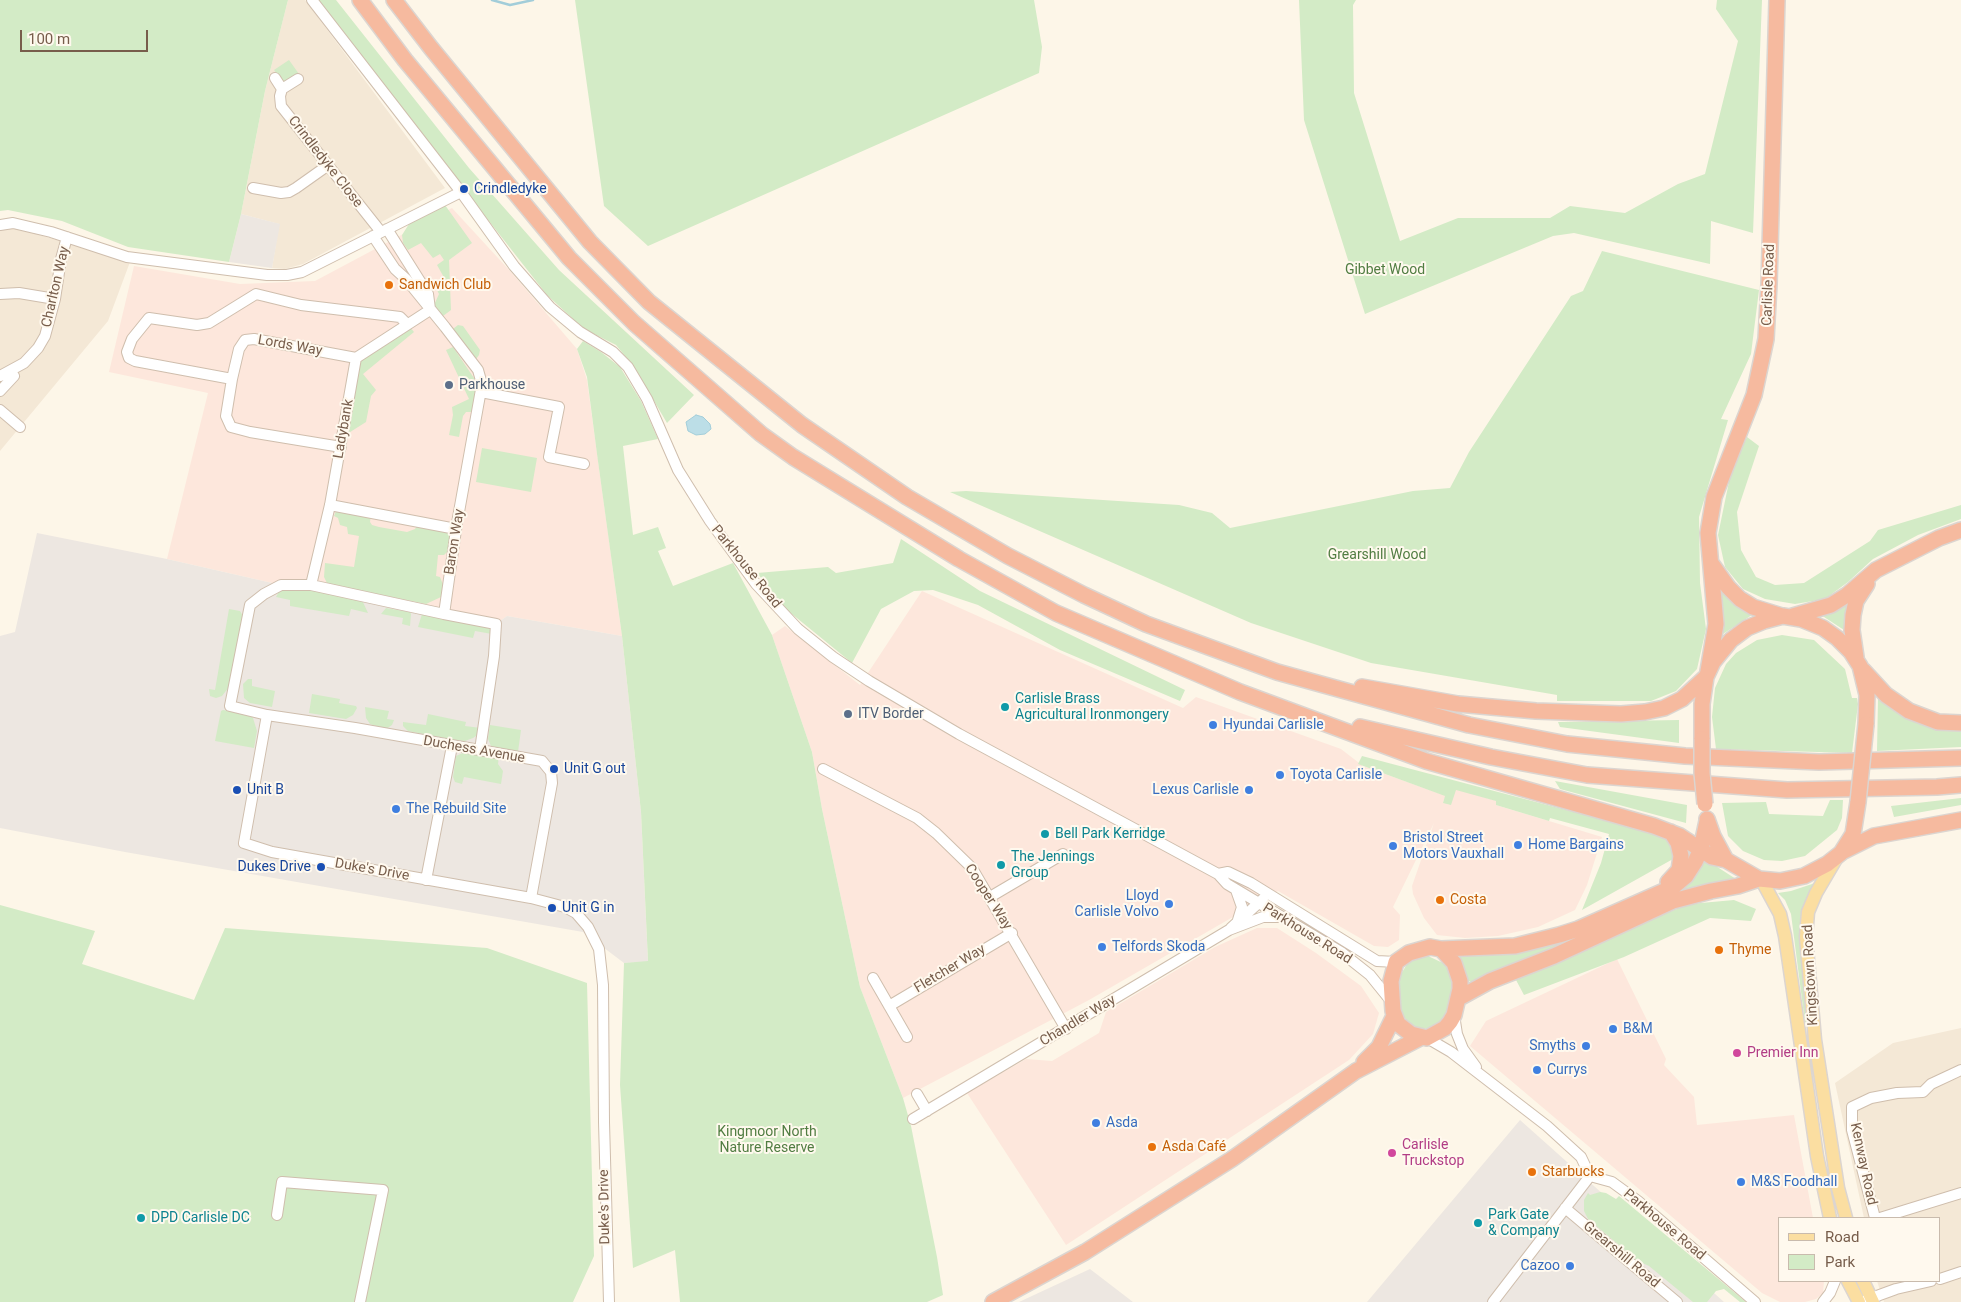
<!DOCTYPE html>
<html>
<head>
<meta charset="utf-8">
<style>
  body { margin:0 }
  #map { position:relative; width:1961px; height:1302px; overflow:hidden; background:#fdf6e8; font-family:Roboto,sans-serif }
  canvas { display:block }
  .legend { position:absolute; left:1778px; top:1217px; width:162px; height:65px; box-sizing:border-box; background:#fff9ee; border:1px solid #c9bbad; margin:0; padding:6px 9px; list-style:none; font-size:15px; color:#775d4b }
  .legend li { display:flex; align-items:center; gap:10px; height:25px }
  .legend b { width:25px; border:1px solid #c9bbad }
  .scale { position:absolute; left:20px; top:30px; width:128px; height:22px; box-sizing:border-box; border:2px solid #775d4b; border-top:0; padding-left:6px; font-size:15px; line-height:18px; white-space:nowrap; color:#775d4b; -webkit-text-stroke:4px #fff9ee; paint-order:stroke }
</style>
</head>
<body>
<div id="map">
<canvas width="1961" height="1302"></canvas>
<ul class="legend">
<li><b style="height:6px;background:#fbdea1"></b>Road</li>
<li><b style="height:14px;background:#d3ebc6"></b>Park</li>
</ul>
<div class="scale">100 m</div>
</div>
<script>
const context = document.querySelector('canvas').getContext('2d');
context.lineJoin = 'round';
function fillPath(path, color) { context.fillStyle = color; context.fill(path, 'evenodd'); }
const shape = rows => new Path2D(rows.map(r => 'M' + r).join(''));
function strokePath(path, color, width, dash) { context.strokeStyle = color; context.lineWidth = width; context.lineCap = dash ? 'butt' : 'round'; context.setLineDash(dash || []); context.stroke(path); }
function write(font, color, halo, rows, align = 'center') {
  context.font = font + ' Roboto,sans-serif'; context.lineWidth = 4; context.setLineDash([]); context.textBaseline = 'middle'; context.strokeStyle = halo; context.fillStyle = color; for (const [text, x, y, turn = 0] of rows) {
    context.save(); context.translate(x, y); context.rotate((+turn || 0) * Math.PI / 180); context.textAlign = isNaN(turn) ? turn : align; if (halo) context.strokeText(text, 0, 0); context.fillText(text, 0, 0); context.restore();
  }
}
fillPath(shape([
  [288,0,305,0,445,188,303,264,285,269,272,268,279,224,241,214,265,91],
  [16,228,130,262,108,321,0,451,0,230],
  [1961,1028,1961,1302,1884,1302,1877,1281,1940,1281,1940,1218,1864,1218,1835,1083,1893,1043]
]), '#f4e8d6');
fillPath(shape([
  [452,208,510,271,577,349,587,380,622,636,507,616,496,624,281,585,167,559,208,393,109,372,134,266,240,284,315,281],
  [922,591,1183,708,1196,697,1341,749,1363,766,1446,796,1443,802,1456,789,1497,801,1496,805,1602,837,1587,885,1575,910,1538,927,1498,936,1465,938,1437,935,1424,918,1413,894,1412,886,1434,823,1393,907,1400,915,1399,940,1388,947,1374,946,1278,891,1089,1000,903,1098,860,987,822,809,812,752,772,635,785,626,860,685],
  [1257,928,1277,928,1316,953,1361,986,1379,1013,1373,1034,1349,1060,1066,1245,967,1093,1026,1059,1052,1061,1099,1033,1106,1012,1215,947],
  [1617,959,1666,1059,1664,1065,1694,1097,1697,1125,1794,1115,1813,1218,1780,1218,1780,1281,1824,1281,1823,1293,1816,1299,1805,1302,1780,1302,1762,1293,1470,1046,1486,1021]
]), '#fde7dc');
fillPath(shape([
  [241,214,280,224,272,268,229,262],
  [37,533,167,559,281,585,496,624,507,616,622,636,641,812,648,962,624,963,583,932,125,852,0,828,0,636,15,632],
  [1520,1120,1724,1302,1367,1302],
  [1090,1269,1133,1302,1019,1302]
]), '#ede7e1');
fillPath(shape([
  [0,0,288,0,265,91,241,214,229,262,128,247,62,221,8,210,0,211],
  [319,0,336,0,469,168,559,270,694,395,667,423,634,367,616,345,584,329,547,295,397,104],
  [575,0,1034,0,1042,47,1039,73,648,246,604,206],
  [1299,0,1356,0,1353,5,1354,93,1400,241,1458,218,1550,218,1570,206,1625,213,1678,184,1705,174,1738,41,1716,9,1717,0,1762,0,1753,233,1711,221,1710,264,1574,233,1553,236,1365,314,1304,120],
  [289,60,299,74,291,80,283,82,274,70],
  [445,205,472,243,449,260,451,310,443,316,434,305,439,294,436,288,446,281,437,265,444,260,440,254,433,258,421,243,408,250,403,243,402,235,409,224],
  [1602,251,1759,290,1751,354,1721,419,1728,420,1699,517,1700,583,1706,629,1697,669,1676,691,1651,701,1557,701,1557,695,1371,663,1251,623,950,492,966,491,1179,505,1212,513,1230,528,1413,491,1450,488,1469,452,1571,296,1583,291],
  [458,325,463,326,480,350,479,355,476,359,453,333,453,329],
  [409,326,414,332,363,374,376,390,371,396,366,422,347,434,360,359],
  [583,341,601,352,620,367,641,401,658,439,623,446,633,535,658,527,666,548,658,551,673,586,733,563,772,635,812,752,822,809,860,987,903,1098,911,1126,937,1257,943,1295,927,1302,680,1302,675,1250,633,1268,620,1085,624,963,648,961,641,812,622,636,597,454,587,377,577,349],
  [453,347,476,381,473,412,466,412,463,416,459,437,449,435,453,415,452,407,469,399,446,350],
  [1747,437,1759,446,1737,512,1741,550,1756,577,1775,585,1804,583,1870,541,1878,530,1961,505,1961,519,1918,535,1873,559,1848,582,1825,599,1795,604,1765,599,1743,589,1725,567,1718,535,1731,472],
  [482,448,537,458,531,492,476,482],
  [340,510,371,515,370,522,372,525,379,527,407,532,415,529,419,523,451,533,449,550,444,555,438,555,436,576,440,577,444,587,441,597,426,604,333,585,327,583,324,577,325,563,354,567,359,536,348,534,347,527,340,525,338,518,334,516,336,511],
  [901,539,980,591,1185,690,1180,701,1060,650,978,605,933,590,914,591,881,609,852,663,787,610,757,573,828,567,836,573,893,563],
  [1718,582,1755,613,1723,634,1723,610],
  [304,588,362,600,368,613,351,609,349,616,290,606,290,600,276,597,280,590],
  [1848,600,1844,630,1821,615],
  [386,608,410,612,411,614,410,626,402,624,403,618,381,614],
  [229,609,240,611,243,616,229,687,222,696,216,698,210,696,209,689,215,690],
  [422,614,491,625,492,634,475,631,473,638,418,627],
  [1782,635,1814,640,1845,669,1852,698,1857,698,1858,704,1852,753,1716,749,1712,717,1715,688,1726,664,1736,653,1757,640],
  [248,679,252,679,252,686,275,691,272,707,250,703,244,698,243,684],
  [312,694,340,699,339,703,356,706,357,708,353,715,346,719,309,713],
  [1882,698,1897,711,1919,724,1961,730,1961,747,1877,751,1878,699],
  [365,707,389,711,387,719,394,720,392,725,386,729,370,724,366,718],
  [223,710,248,714,253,718,257,731,254,748,215,741,221,711],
  [428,714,466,722,465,726,481,728,480,733,473,738,465,741,455,740,408,731,403,726,403,722,426,725],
  [1679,720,1679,743,1560,727,1558,722],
  [490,725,521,730,518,752,498,749,491,746,488,739],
  [467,751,499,756,498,764,503,771,501,784,464,777,462,784,455,782,453,777,456,756],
  [1362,756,1657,834,1669,841,1673,850,1673,859,1582,910,1601,863,1609,834,1550,818,1549,821,1496,805,1496,801,1456,790,1451,805,1443,803,1445,796,1358,764],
  [1555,781,1687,805,1686,823,1560,789],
  [1961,798,1961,805,1894,817,1891,806],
  [1830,800,1843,800,1842,818,1837,830,1805,856,1782,861,1764,860,1743,851,1728,836,1722,803,1766,802,1769,814,1823,816],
  [1705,859,1739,881,1559,950,1472,982,1468,981,1466,973,1459,959,1459,954,1489,954,1685,886,1698,872],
  [1815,883,1807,899,1801,926,1810,1022,1805,1023,1791,914,1785,900,1778,893,1791,891],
  [1734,900,1756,909,1751,921,1710,918,1624,957,1524,995,1516,980,1648,920,1690,904],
  [0,905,95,931,82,964,194,1000,225,928,487,948,587,983,594,1256,573,1302,0,1302],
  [1428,956,1445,964,1452,978,1452,988,1446,1014,1440,1022,1432,1028,1422,1029,1412,1027,1401,1013,1397,981,1407,964,1416,958],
  [1600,1192,1606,1193,1616,1199,1619,1196,1746,1302,1740,1302,1724,1289,1716,1291,1707,1302,1693,1302,1649,1266,1638,1261,1588,1219,1584,1211,1584,1200,1588,1193,1590,1195]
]), '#d3ebc6');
const water = shape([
  [696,415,703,417,710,424,711,429,705,434,696,435,688,431,686,422,696,415]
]);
fillPath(water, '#bcdee7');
strokePath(water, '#a2cdd9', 1);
strokePath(shape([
  [492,0,510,5,533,0]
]), '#a2cdd9', 2.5);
const minor = shape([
  [312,0,461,192,514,266,550,307,580,332,613,352,628,367,647,399,678,470,710,521,756,584,798,629,833,657,869,681,959,734,1218,874,1227,884,1341,952,1370,975,1391,1001],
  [275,78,282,89],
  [298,79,282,89,280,96,281,106,381,232],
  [253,188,281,193,289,192,296,188,327,166],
  [0,225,13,223,51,232,127,257,267,275,287,275,302,272,461,192],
  [387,229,428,294,430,309],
  [373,236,395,269,406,279,445,327,478,370,482,384,457,523,444,614,496,624,494,656,480,750],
  [0,294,19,293,55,299],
  [0,376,24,363,38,348,45,336,55,299,61,259,67,237],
  [232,379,135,361,129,358,127,352,132,339,149,318,197,325,209,323,256,294,301,305,400,317,407,324],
  [0,391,14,376,11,371],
  [481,392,559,407,549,457,584,464],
  [0,410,20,427],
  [341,447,250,432,231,427,226,416,232,379,239,349,245,340,254,339,356,358],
  [330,505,456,529],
  [311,585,330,505,356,358,430,310],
  [444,614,311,585,281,585,264,594,250,605,230,706,267,715,244,843,272,852,531,898,565,907,576,913,588,927,599,949,603,985,604,1122,609,1302],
  [267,715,355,728,542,761,551,772,552,783,531,898],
  [823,769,917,818,936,833,972,868,1066,1029],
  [1218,874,1228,872,1251,883,1377,961,1396,962],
  [426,880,452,746],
  [1236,890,1242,907,1238,920],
  [990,897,1063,854],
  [1231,928,1263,899],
  [873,978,907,1037],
  [889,1006,1012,933],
  [1454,1015,1457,1034,1463,1049,1476,1067],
  [1427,1038,1451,1052,1547,1126,1581,1157,1590,1176,1612,1182,1638,1201,1755,1302],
  [917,1094,927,1111],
  [913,1119,1229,930,1263,917,1280,917],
  [1565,1208,1677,1302],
  [277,1215,282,1182,383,1190,360,1302],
  [1875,1218,1852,1130,1852,1107,1871,1098,1897,1093,1923,1092,1931,1084,1961,1070],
  [1880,1218,1961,1193],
  [1940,1279,1961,1272],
  [1866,1300,1896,1289,1931,1281],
  [1493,1302,1590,1176],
  [1823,1302,1830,1293,1835,1281]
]);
const major = shape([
  [1836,859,1816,893,1808,912,1806,937,1815,1040,1838,1188,1846,1218],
  [1761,879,1780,914,1785,936,1817,1156,1830,1218],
  [1848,1281,1859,1302],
  [1863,1281,1873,1302]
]);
const highway = shape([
  [360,0,405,60,569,258,634,323,761,434,793,457,959,559,1056,613,1240,692,1426,761,1654,826,1680,836,1712,857,1726,860],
  [394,0,431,48,590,242,649,302,802,425,907,497,1008,556,1084,595,1146,624,1277,672,1469,725,1567,744,1685,756,1819,762,1961,758],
  [1711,563,1728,587,1740,599,1753,607,1782,616],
  [1793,616,1831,605,1847,595,1876,570,1939,538,1961,530],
  [1856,657,1852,630,1853,615,1856,601,1867,584],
  [1863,670,1886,695,1909,711,1938,722,1961,723],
  [1708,671,1716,624,1708,533,1714,497,1754,395,1766,339,1769,284,1777,0],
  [1362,687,1458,704,1536,711,1621,714,1645,712,1664,708,1682,699,1706,677],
  [1360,727,1491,757,1587,775,1787,790,1937,787,1961,785],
  [1702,739,1702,704,1706,677,1713,662,1731,640,1747,628,1764,621,1783,616,1801,619,1823,628,1837,638,1851,652,1860,666,1867,695,1866,724],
  [1707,819,1713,836,1726,860,1759,879,1780,881,1804,876,1827,864,1841,853,1853,834,1858,802],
  [1844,851,1874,836,1961,820],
  [1668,882,1679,870,1681,856,1678,843,1671,832],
  [1430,947,1441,949,1454,963,1460,981,1460,989,1454,1015,1450,1022,1445,1028,1427,1038,1411,1034,1398,1024,1393,1011,1391,981,1396,962,1409,953,1430,947],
  [1441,949,1515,946,1559,935,1578,929,1673,887,1686,876,1695,862,1701,849,1707,821],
  [1459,998,1490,981,1554,956,1673,901,1711,891,1738,886,1759,879],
  [1364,1062,1379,1047,1394,1016],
  [993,1302,1085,1252,1232,1159,1356,1071,1420,1038]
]);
strokePath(minor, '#cfbead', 12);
strokePath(major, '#dcd5d0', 15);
strokePath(highway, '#dcd5d0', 18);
strokePath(minor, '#fff', 10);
strokePath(major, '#fbdea1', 12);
strokePath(highway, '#f6ba9f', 15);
const highwayBridge = shape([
  [1702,739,1702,773,1705,804],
  [1858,802,1866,724]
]);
strokePath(highwayBridge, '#dcd5d0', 18, []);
strokePath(highwayBridge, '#f6ba9f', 15);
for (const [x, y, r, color] of [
  [464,189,5,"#1a4fb4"],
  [389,285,5,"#e8710a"],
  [449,385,5,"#5c6f8a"],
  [1005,707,5,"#0f9aa8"],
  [848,714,5,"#5c6f8a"],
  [1213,725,5,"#3f7fe0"],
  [554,769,5,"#1a4fb4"],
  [1280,775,5,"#3f7fe0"],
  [237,790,5,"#1a4fb4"],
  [1249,790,5,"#3f7fe0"],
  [396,809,5,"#3f7fe0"],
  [1045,834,5,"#0f9aa8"],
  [1518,845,5,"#3f7fe0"],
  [1393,846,5,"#3f7fe0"],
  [1001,865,5,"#0f9aa8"],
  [321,867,5,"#1a4fb4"],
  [1440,900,5,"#e8710a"],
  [1169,904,5,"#3f7fe0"],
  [552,908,5,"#1a4fb4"],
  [1102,947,5,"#3f7fe0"],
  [1719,950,5,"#e8710a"],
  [1613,1029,5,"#3f7fe0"],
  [1586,1046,5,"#3f7fe0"],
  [1737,1053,5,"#d1479c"],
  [1537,1070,5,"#3f7fe0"],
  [1096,1123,5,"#3f7fe0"],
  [1152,1147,5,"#e8710a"],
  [1392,1153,5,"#d1479c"],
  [1532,1172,5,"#e8710a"],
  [1741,1182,5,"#3f7fe0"],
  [141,1218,5,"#0f9aa8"],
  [1478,1223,5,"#0f9aa8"],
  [1570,1266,5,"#3f7fe0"]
]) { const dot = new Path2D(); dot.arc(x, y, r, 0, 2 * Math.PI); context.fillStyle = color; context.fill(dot); strokePath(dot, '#fff9ee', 2); }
write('14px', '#775d4b', '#fff9ee', [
  ["Crindledyke Close",325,162,52],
  ["Carlisle Road",1769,285,-88],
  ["Charlton Way",56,287,-77],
  ["Lords Way",290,346,10],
  ["Ladybank",344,429,-80],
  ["Baron Way",455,542,-81],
  ["Parkhouse Road",746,567,51],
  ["Duchess Avenue",474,750,10],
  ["Duke's Drive",372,870,10],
  ["Cooper Way",988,897,57],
  ["Parkhouse Road",1307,934,32],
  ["Fletcher Way",950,969,-31],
  ["Kingstown Road",1811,975,-93],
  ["Chandler Way",1078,1021,-31],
  ["Kenway Road",1863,1164,78],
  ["Duke's Drive",605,1207,-91],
  ["Parkhouse Road",1664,1225,40],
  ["Grearshill Road",1621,1255,40]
]);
write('14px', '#164399', '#fff9ee', [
  ["Crindledyke",474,189],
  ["Unit G out",564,769],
  ["Unit B",247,790],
  ["Dukes Drive",311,867,"right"],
  ["Unit G in",562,908]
], 'left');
write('14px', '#517d42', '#fff9ee', [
  ["Gibbet Wood",1385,270],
  ["Grearshill Wood",1377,555],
  ["Kingmoor North",767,1132],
  ["Nature Reserve",767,1148]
]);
write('14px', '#c56008', '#fff9ee', [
  ["Sandwich Club",399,285],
  ["Costa",1450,900],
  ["Thyme",1729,950],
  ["Asda Café",1162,1147],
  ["Starbucks",1542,1172]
], 'left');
write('14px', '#4e5e75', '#fff9ee', [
  ["Parkhouse",459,385],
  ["ITV Border",858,714]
], 'left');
write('14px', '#0d838f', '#fff9ee', [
  ["Carlisle Brass",1015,699],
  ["Agricultural Ironmongery",1015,715],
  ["Bell Park Kerridge",1055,834],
  ["The Jennings",1011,857],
  ["Group",1011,873],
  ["Park Gate",1488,1215],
  ["& Company",1488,1231],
  ["DPD Carlisle DC",151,1218]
], 'left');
write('14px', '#366cbe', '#fff9ee', [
  ["Hyundai Carlisle",1223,725],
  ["Toyota Carlisle",1290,775],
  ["Lexus Carlisle",1239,790,"right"],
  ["The Rebuild Site",406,809],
  ["Bristol Street",1403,838],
  ["Motors Vauxhall",1403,854],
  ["Home Bargains",1528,845],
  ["Lloyd",1159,896,"right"],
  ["Carlisle Volvo",1159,912,"right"],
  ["Telfords Skoda",1112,947],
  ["B&M",1623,1029],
  ["Smyths",1576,1046,"right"],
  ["Currys",1547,1070],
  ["Asda",1106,1123],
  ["M&S Foodhall",1751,1182],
  ["Cazoo",1560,1266,"right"]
], 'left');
write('14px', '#b23c85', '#fff9ee', [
  ["Premier Inn",1747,1053],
  ["Carlisle",1402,1145],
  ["Truckstop",1402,1161]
], 'left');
</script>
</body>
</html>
